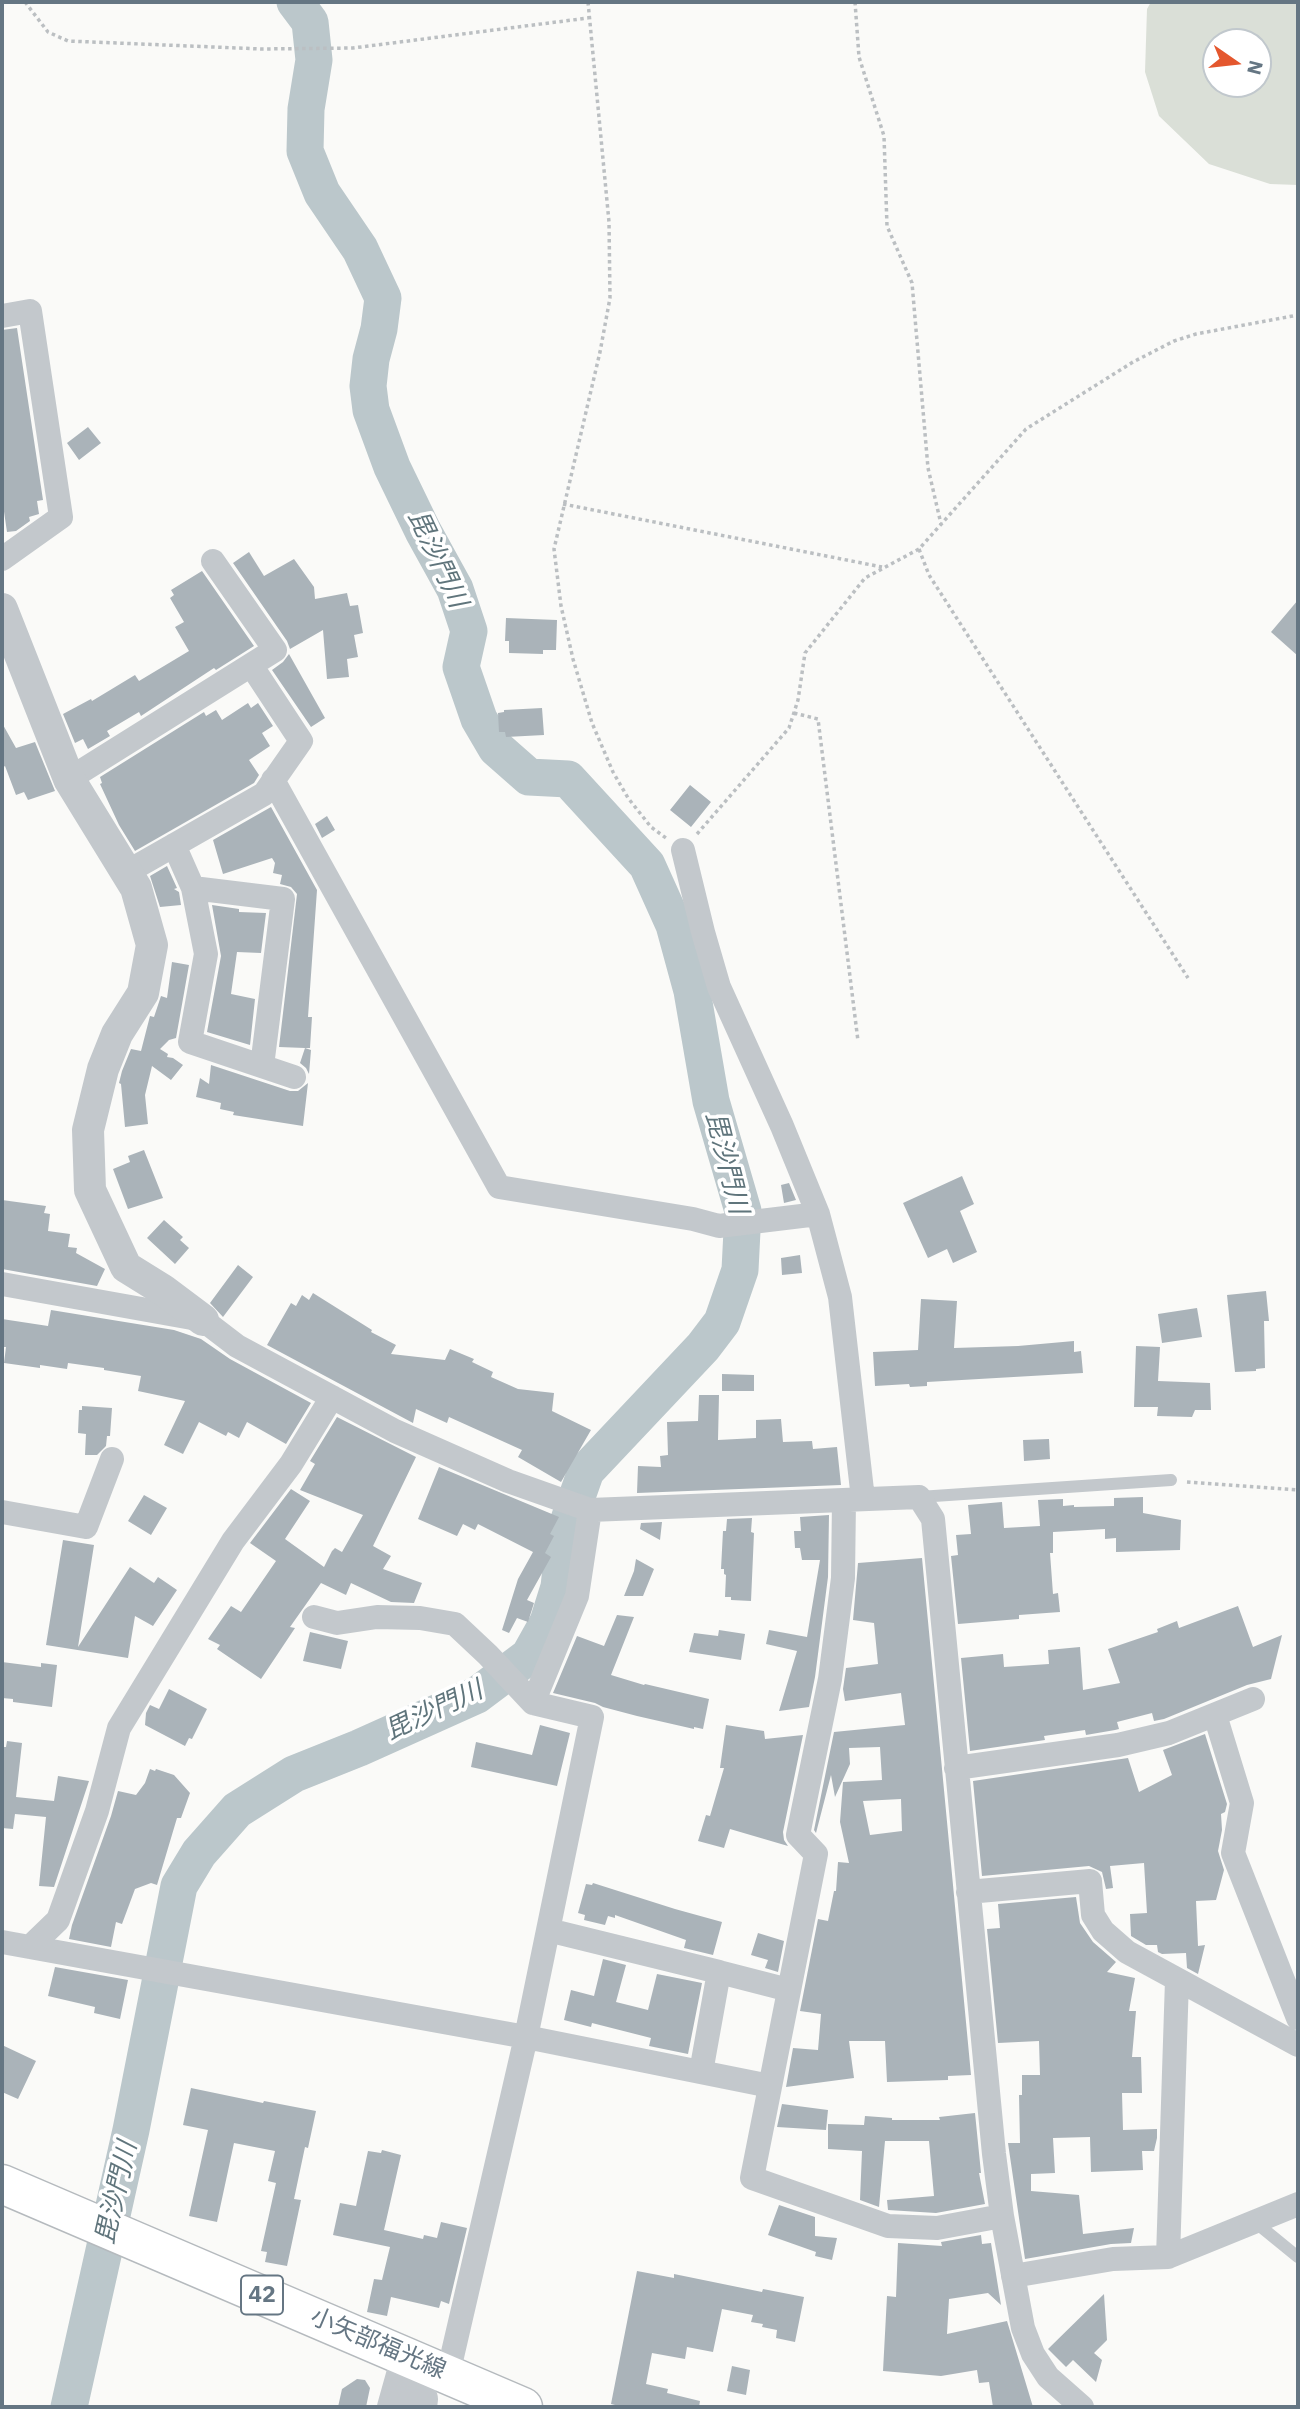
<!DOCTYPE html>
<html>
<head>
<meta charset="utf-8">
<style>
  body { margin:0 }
  #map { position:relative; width:1300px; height:2409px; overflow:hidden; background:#fafaf8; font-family:"IBM Plex Sans",sans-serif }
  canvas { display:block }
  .frame { position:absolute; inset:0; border:4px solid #657683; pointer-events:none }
  .north { position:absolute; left:1202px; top:28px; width:70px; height:70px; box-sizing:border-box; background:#fff; border:2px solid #c1c8cd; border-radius:50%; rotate:104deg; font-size:19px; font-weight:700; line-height:28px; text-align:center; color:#657683 }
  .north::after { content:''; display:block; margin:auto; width:24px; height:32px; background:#e4572e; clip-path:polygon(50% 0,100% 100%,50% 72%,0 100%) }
</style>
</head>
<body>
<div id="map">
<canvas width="1300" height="2409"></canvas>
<div class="frame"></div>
<div class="north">N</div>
</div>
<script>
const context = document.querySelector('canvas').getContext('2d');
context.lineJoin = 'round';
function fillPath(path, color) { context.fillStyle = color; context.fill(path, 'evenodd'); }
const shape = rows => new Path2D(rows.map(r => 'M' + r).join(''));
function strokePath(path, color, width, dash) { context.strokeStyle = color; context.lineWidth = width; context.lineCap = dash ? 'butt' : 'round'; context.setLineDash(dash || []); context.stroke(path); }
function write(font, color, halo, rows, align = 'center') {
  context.font = font + ' "IBM Plex Sans","Noto Sans JP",sans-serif'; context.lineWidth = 7; context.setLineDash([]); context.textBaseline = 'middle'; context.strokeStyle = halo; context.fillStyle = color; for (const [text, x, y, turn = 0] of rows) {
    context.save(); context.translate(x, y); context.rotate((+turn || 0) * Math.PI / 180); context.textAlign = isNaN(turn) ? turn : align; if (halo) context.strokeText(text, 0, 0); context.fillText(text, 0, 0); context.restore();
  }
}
fillPath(shape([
  [1151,2,1298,2,1298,185,1270,184,1209,164,1159,116,1145,72,1147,9],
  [1216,42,1258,42,1258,84,1216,84]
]), '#dadfd7');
strokePath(shape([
  [69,2407,131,2130,179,1886,199,1853,237,1810,294,1774,359,1748,477,1695,529,1656,548,1622,559,1587,565,1531,586,1471,703,1347,722,1322,740,1270,743,1211,711,1101,692,991,674,925,647,865,568,779,529,777,496,748,479,719,461,667,469,631,455,589,423,531,392,467,371,410,368,386,371,359,379,329,383,298,360,249,322,193,305,151,306,109,314,60,310,22,295,2]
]), '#bbc7cb', 37);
fillPath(shape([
  [17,328,43,500,37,501,39,514,29,517,30,521,16,531,7,532,2,498,2,330],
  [88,427,101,443,79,460,67,443],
  [249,552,264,576,294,559,314,587,315,599,347,593,350,606,358,605,363,633,354,635,358,657,347,659,349,677,327,679,323,630,290,649,287,641,233,563],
  [202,571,254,646,216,670,214,668,141,716,139,712,107,731,110,736,88,749,83,739,75,743,63,714,91,699,92,701,135,675,139,681,189,651,175,627,184,622,170,598,174,595,171,590],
  [1298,600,1298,656,1271,632],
  [506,618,557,620,556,650,543,650,543,654,509,653,509,641,505,641],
  [289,654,325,718,311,727,272,670,283,662],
  [248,703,251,708,258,703,273,726,262,733,270,746,249,760,259,775,254,783,135,851,119,825,100,784,102,783,100,777,204,712,206,716,216,710,222,720],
  [542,708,544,735,506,737,505,732,499,732,498,713,504,712,504,710],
  [2,723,16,748,35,742,55,791,28,800,24,792,16,795,5,766,2,768],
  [690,785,711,802,691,827,670,810],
  [271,807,317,890,308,1017,312,1017,310,1048,305,1048,311,1050,309,1074,306,1068,300,1063,305,1048,279,1047,297,894,291,887,280,884,282,875,273,873,275,863,272,858,223,874,213,840],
  [327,816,335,830,322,838,315,824],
  [167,866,177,888,174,889,179,892,181,905,160,907,150,876],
  [212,905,239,909,239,912,266,913,261,953,237,952,231,994,255,999,250,1045,207,1032,221,956],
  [172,962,189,965,176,1038,169,1040,160,1049,168,1054,167,1057,173,1058,183,1065,171,1080,152,1066,145,1095,148,1124,125,1127,121,1084,119,1083,122,1071,131,1049,141,1051,150,1016,154,1017,161,996,167,998],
  [211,1065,290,1091,298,1091,308,1083,303,1126,233,1115,234,1112,220,1109,221,1103,196,1097,200,1078,209,1084],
  [144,1150,163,1198,128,1209,113,1169,130,1162,128,1156],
  [962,1176,974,1204,960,1211,977,1252,953,1263,947,1249,928,1258,903,1203],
  [789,1183,796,1200,784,1203,781,1185],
  [2,1200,46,1206,44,1213,50,1214,48,1231,70,1234,68,1247,77,1248,76,1253,105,1269,97,1286,2,1269],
  [164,1220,183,1237,180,1240,189,1248,175,1264,147,1238],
  [800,1255,802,1273,782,1275,781,1258],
  [238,1265,253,1277,223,1317,210,1303],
  [1266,1291,1269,1321,1264,1321,1265,1368,1256,1369,1256,1371,1235,1372,1227,1295],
  [313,1293,372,1330,371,1332,396,1345,391,1354,445,1360,450,1349,474,1359,472,1362,493,1372,491,1377,518,1389,554,1393,552,1411,591,1430,561,1482,518,1457,522,1450,449,1417,447,1423,416,1409,413,1423,267,1345,291,1303,296,1306,302,1295,309,1300],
  [921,1299,957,1301,954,1348,1018,1346,1074,1341,1074,1352,1081,1351,1083,1373,927,1382,927,1386,910,1387,909,1384,875,1386,873,1352,918,1350],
  [1197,1308,1202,1337,1162,1343,1158,1314],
  [51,1310,174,1330,201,1339,230,1359,311,1403,286,1444,247,1422,239,1438,228,1432,226,1436,199,1422,183,1454,164,1445,185,1401,138,1391,141,1376,104,1370,104,1368,68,1363,67,1369,40,1365,40,1368,4,1363,6,1347,2,1347,2,1319,48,1326],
  [1136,1346,1160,1347,1158,1381,1210,1383,1211,1410,1195,1410,1192,1417,1157,1416,1158,1407,1134,1407],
  [722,1374,754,1375,754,1391,722,1391],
  [699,1395,719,1395,718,1440,756,1438,756,1420,781,1419,783,1442,812,1441,813,1449,837,1447,841,1485,637,1493,638,1466,661,1467,660,1456,668,1455,667,1422,698,1421],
  [82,1406,112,1408,110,1436,107,1436,106,1446,97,1455,85,1455,86,1434,78,1433,79,1410,82,1410],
  [337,1417,416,1457,373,1546,391,1556,383,1569,422,1583,414,1603,391,1602,351,1583,346,1595,321,1583,290,1627,295,1628,261,1679,217,1649,220,1645,208,1639,231,1606,241,1612,276,1561,250,1543,291,1489,310,1501,285,1539,324,1567,332,1551,335,1548,342,1552,363,1515,300,1490,315,1464,310,1461],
  [1049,1439,1050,1459,1024,1461,1023,1440],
  [439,1467,559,1517,550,1534,554,1536,545,1553,551,1557,527,1600,534,1603,528,1622,517,1618,509,1633,502,1630,518,1579,533,1552,478,1524,475,1530,463,1524,457,1536,418,1519],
  [144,1495,167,1508,151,1535,128,1521],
  [1143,1497,1143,1513,1181,1520,1180,1550,1116,1552,1116,1538,1105,1539,1105,1529,1053,1532,1053,1553,1050,1553,1053,1594,1058,1593,1060,1612,1019,1615,1019,1619,958,1624,951,1556,958,1555,956,1535,971,1534,968,1505,1002,1502,1004,1528,1040,1526,1038,1500,1063,1499,1063,1506,1074,1505,1074,1507,1114,1506,1114,1498],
  [829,1515,828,1577,815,1677,809,1707,779,1711,797,1651,766,1644,769,1630,807,1637,820,1560,802,1560,800,1548,795,1548,794,1531,801,1531,800,1517],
  [752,1518,751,1532,754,1533,751,1601,731,1600,731,1597,725,1597,726,1575,724,1574,724,1569,721,1569,723,1531,726,1531,727,1519],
  [662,1522,660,1540,640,1529,641,1523],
  [63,1540,94,1545,78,1647,130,1567,154,1583,158,1577,177,1590,153,1626,135,1616,128,1658,46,1645],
  [922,1558,971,2075,948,2076,948,2080,887,2082,885,2041,849,2041,854,2078,786,2087,793,2048,818,2050,821,2014,800,2011,818,1919,828,1921,834,1891,836,1891,838,1862,849,1863,840,1822,843,1782,882,1780,880,1747,849,1748,850,1764,835,1797,831,1775,816,1833,814,1830,834,1732,905,1725,901,1693,845,1701,843,1689,846,1668,878,1664,874,1623,853,1620,858,1563],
  [901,1799,902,1831,870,1835,863,1801],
  [636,1559,654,1569,643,1596,624,1596,634,1571],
  [1238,1606,1253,1647,1282,1635,1271,1679,1247,1685,1164,1719,1154,1721,1152,1713,1117,1722,1119,1729,1115,1730,1086,1735,1085,1730,1044,1736,1045,1740,970,1751,961,1658,1003,1654,1004,1667,1049,1664,1048,1650,1080,1647,1083,1690,1120,1683,1108,1649,1158,1632,1157,1629,1177,1621,1179,1628],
  [617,1615,634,1617,611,1675,644,1685,645,1684,709,1699,703,1729,694,1727,694,1729,637,1716,603,1707,595,1703,553,1693,577,1636,604,1646],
  [719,1630,745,1634,741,1660,689,1652,694,1633,718,1636],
  [310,1632,348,1641,341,1669,303,1661],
  [2,1662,41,1667,41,1663,57,1665,52,1707,13,1702,13,1699,2,1698],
  [169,1689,207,1709,192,1739,189,1738,185,1746,145,1725,146,1713,150,1705,159,1709],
  [540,1725,570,1733,557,1786,471,1767,476,1742,532,1755],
  [726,1725,764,1731,765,1739,803,1735,783,1832,784,1840,788,1846,730,1829,724,1848,698,1841,706,1815,710,1816,724,1768,720,1768],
  [1205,1734,1227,1804,1225,1812,1221,1814,1222,1830,1218,1851,1224,1870,1216,1900,1196,1901,1198,1946,1205,1945,1198,1974,1187,1968,1186,1953,1162,1954,1158,1952,1157,1945,1146,1945,1131,1936,1130,1914,1147,1913,1144,1863,1110,1866,1113,1888,1106,1889,1102,1872,1089,1866,982,1876,973,1781,1128,1758,1139,1792,1172,1775,1163,1750],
  [7,1741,22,1743,16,1797,54,1801,58,1776,89,1781,54,1887,39,1886,46,1817,15,1814,13,1829,2,1828,2,1747,6,1747],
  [150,1769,155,1771,156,1769,174,1775,190,1793,181,1818,177,1818,157,1885,151,1883,135,1889,122,1924,116,1922,111,1947,69,1939,72,1925,111,1816,118,1791,136,1795,145,1783],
  [593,1883,675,1909,722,1922,713,1955,684,1948,686,1940,615,1915,615,1918,608,1916,605,1925,584,1920,585,1915,578,1913,586,1884,592,1885],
  [1076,1897,1080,1923,1093,1942,1116,1962,1107,1972,1135,1978,1129,2011,1136,2011,1132,2057,1141,2057,1142,2093,1122,2093,1123,2130,1157,2129,1157,2138,1154,2151,1142,2151,1143,2170,1091,2172,1090,2137,1053,2138,1055,2173,1031,2174,1031,2191,1079,2195,1083,2234,1134,2228,1131,2243,1111,2244,1025,2259,1008,2143,1020,2143,1019,2095,1022,2095,1022,2075,1040,2075,1039,2041,998,2043,987,1929,1000,1928,998,1904],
  [758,1933,784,1941,778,1972,765,1968,768,1960,751,1955],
  [603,1959,626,1965,616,2002,648,2010,657,1974,702,1983,688,2054,649,2046,651,2038,592,2023,591,2027,564,2020,571,1990,594,1996],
  [55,1967,128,1980,120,2019,94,2013,95,2007,48,1996],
  [2,2045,36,2061,18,2099,2,2092],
  [191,2088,263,2103,264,2101,316,2111,308,2148,305,2147,294,2199,301,2200,287,2266,265,2262,267,2252,261,2251,276,2183,268,2181,275,2151,234,2143,217,2222,189,2216,208,2130,183,2125],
  [782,2104,828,2110,826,2130,777,2127],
  [975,2113,981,2173,979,2173,985,2204,936,2213,888,2210,887,2200,934,2196,929,2141,885,2141,879,2207,860,2200,862,2151,828,2149,828,2124,864,2125,865,2116,892,2118,892,2120,940,2120,939,2117],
  [382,2150,401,2155,384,2230,423,2239,424,2235,437,2238,441,2222,467,2228,449,2304,441,2301,439,2308,391,2297,387,2316,367,2312,374,2279,382,2280,390,2247,333,2235,340,2203,356,2206,368,2151,381,2153],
  [779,2205,815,2217,815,2236,837,2238,832,2260,815,2256,816,2252,768,2235],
  [981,2235,982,2244,991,2243,1001,2305,988,2293,949,2299,947,2334,1007,2321,1033,2407,993,2407,989,2382,979,2383,977,2370,941,2376,883,2371,887,2296,896,2297,898,2243,942,2246,941,2242],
  [637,2271,674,2278,674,2274,762,2292,763,2289,804,2297,795,2342,776,2338,777,2330,762,2327,763,2324,751,2322,753,2315,722,2309,713,2352,687,2347,685,2359,652,2353,646,2384,668,2389,667,2393,700,2401,699,2407,623,2407,611,2404],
  [1104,2294,1107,2340,1094,2353,1102,2360,1096,2382,1073,2360,1066,2367,1048,2349],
  [732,2366,750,2370,746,2395,727,2391],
  [357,2379,365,2380,370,2388,366,2407,338,2407,342,2389]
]), '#aab3b9');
const primary = shape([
  [2,2184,523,2407]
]);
strokePath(primary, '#b5babe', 41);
strokePath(shape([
  [25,2,48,32,68,41,262,49,353,48,588,18],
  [588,2,609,222,610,298,600,352,554,549,561,606,573,659,592,723,613,772,628,798,651,827,666,838],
  [855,2,859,57,884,136,887,226,912,283,928,468,941,524],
  [563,504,882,567],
  [919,549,929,575,1188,978],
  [794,713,818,719,858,1041],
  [697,834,789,728,798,700,805,653,865,578,919,549,1026,429,1133,362,1174,341,1196,334,1298,315],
  [1187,1482,1297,1490]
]), '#bbbfc2', 3.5, [3.5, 3.5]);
strokePath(shape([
  [919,1497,1171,1480],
  [1255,2222,1298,2257]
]), '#c3c8cc', 12);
strokePath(shape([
  [2,316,30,311,61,517,2,559],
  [69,779,275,650,213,561],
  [273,780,499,1187,693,1219,719,1226,818,1214],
  [174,845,193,888,283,899,262,1066],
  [683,850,703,932,719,987,782,1126,818,1214,840,1297,863,1499],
  [127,872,264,794,301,741,251,665],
  [193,888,206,954,190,1042,294,1077],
  [2,1284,203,1320,237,1346,395,1431,508,1481,590,1510,919,1497,933,1519,994,2154,1002,2216,1023,2328,1033,2354,1048,2377,1082,2407],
  [844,1500,843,1578,830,1679,798,1835,816,1854,752,2178,888,2226,937,2228,1002,2216],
  [2,1512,86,1527,112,1459],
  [314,1617,337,1623,377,1617,420,1618,455,1624,488,1655,533,1703],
  [1215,1715,1242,1803,1233,1853,1298,2018],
  [956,1768,1118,1745,1169,1733,1253,1699],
  [968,1892,1090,1881,1093,1915,1103,1931,1127,1952,1298,2045],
  [548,1930,719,1972,701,2072],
  [2,1942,526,2037,770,2086],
  [30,1947,58,1920,97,1811,119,1728,233,1541,291,1464,332,1397],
  [719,1972,789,1990],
  [1168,2257,1177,1980],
  [1013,2276,1113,2259,1168,2257,1298,2204],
  [448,2374,526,2037,592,1717,533,1703,577,1596,590,1510]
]), '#c3c8cc', 24);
strokePath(shape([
  [2,609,69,779,136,888,152,945,143,993,117,1034,103,1069,88,1130,90,1190,126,1267,163,1290,203,1320],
  [407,2357,422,2399,421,2407],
  [393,2407,407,2357]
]), '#c3c8cc', 32);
strokePath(primary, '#fff', 38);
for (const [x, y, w] of [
  [262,2295,42]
]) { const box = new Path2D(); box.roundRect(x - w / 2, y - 19.5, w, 39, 5); context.fillStyle = '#fff'; context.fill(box); strokePath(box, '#657683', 2); }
write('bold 23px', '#657683', null, [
  ["42",262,2295]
]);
write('24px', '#657683', '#fff', [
  ["小矢部福光線",378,2344,23]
]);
write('italic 26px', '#60757c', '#fff', [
  ["毘沙門川",437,559,65],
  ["毘沙門川",726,1163,76],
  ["毘沙門川",434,1711,-25],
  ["毘沙門川",117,2193,-77]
]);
</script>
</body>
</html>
